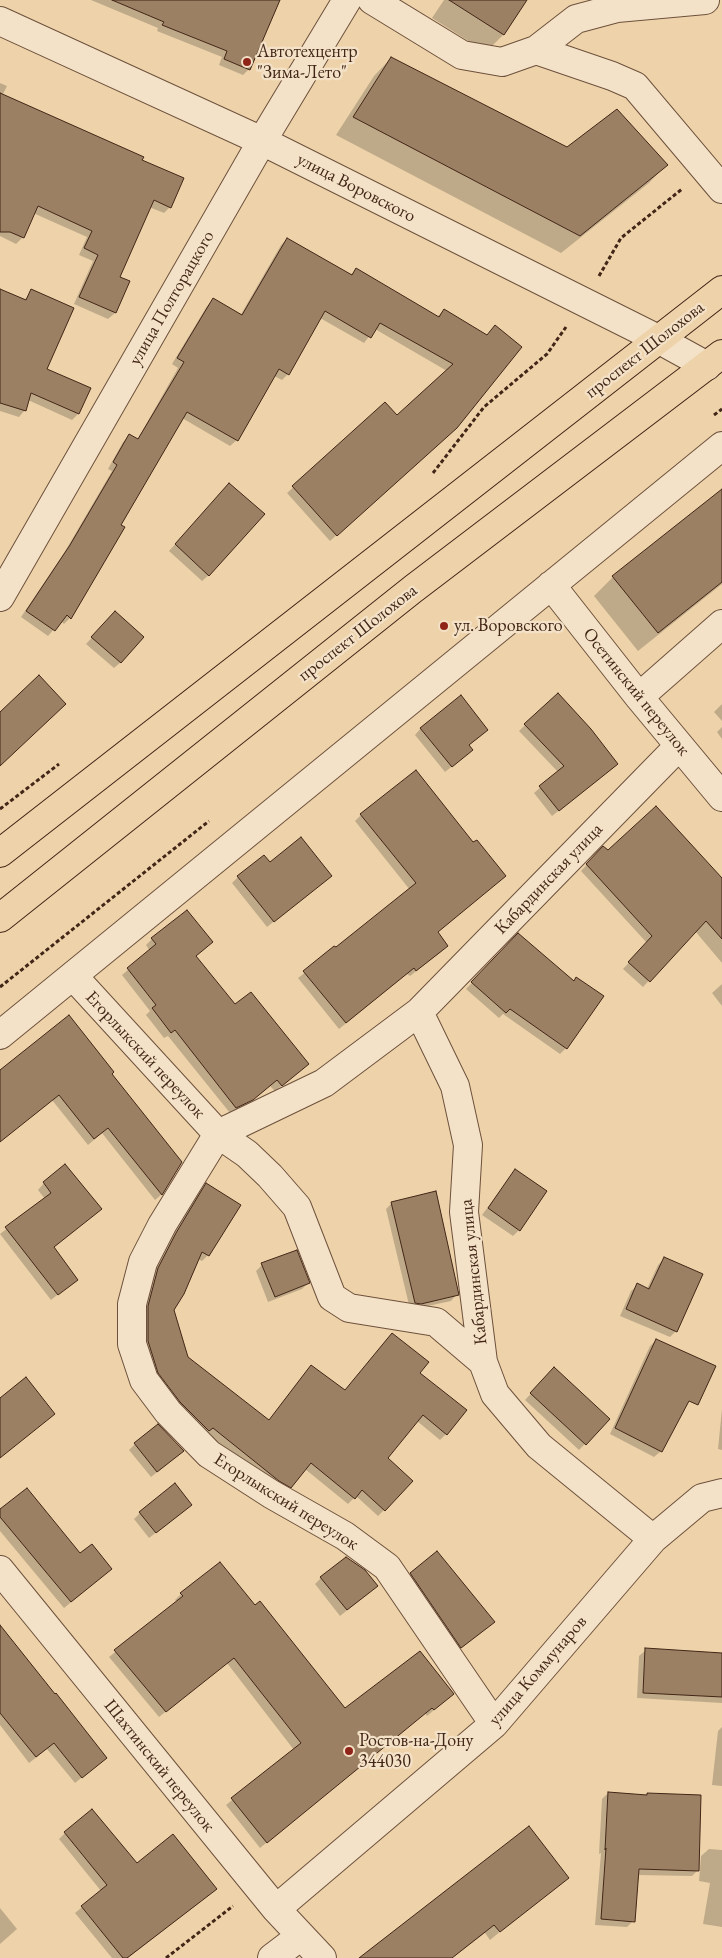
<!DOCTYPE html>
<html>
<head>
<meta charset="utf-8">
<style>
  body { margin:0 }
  canvas { display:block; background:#eed3aa }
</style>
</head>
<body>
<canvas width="722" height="1958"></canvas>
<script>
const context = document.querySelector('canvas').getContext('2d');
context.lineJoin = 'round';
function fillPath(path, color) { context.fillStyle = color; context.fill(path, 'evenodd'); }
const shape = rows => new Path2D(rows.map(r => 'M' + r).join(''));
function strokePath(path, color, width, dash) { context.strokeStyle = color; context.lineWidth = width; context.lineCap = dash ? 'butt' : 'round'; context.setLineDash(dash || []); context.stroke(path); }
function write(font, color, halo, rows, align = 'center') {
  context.font = font + ' "EB Garamond",serif'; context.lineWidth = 4.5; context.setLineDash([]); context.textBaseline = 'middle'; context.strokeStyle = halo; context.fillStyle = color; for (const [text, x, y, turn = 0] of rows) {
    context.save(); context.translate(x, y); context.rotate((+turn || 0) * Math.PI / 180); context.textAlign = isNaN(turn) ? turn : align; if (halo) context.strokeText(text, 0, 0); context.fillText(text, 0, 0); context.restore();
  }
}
fillPath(shape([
  [91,0,268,0,249,69,243,75,219,65,222,57,157,31,158,28],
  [444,0,526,0,503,35,486,52,432,18],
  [391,58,567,149,666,165,649,183,561,253,336,135,374,76],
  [0,83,7,86,2,96,141,161,170,207,164,213,149,207,119,277,128,281,115,313,108,319,74,304,93,261,79,255,87,237,33,213,23,237,16,244,0,236],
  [287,239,350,275,356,270,437,317,444,310,486,336,449,434,330,541,287,493,385,404,397,417,447,371,375,329,364,343,320,318,288,374,282,380,274,376,237,440,230,446,182,418,119,525,123,528,70,618,64,624,61,621,48,636,21,617,64,553,112,471,108,469,123,442,129,436,137,440,178,368,172,364,207,306,213,300,240,316,281,245],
  [0,290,24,301,32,290,45,369,89,389,78,414,72,420,28,400,25,410,19,417,0,411],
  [722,490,722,584,638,651,594,596,613,577],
  [223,491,209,575,202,581,169,551],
  [109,619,121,662,114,668,86,644],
  [722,704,722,721,714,712],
  [525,725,610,770,552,816,534,793,558,772,519,731],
  [722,727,722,739,717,732],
  [421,728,481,736,468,746,465,756,445,772,415,735],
  [361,815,505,876,436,933,447,946,441,952,410,976,407,974,339,1029,298,978,410,890,355,821],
  [603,847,608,851,722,884,722,963,695,931,643,987,623,969,647,943,581,871],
  [269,864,324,882,267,927,232,883,238,877],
  [187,912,195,956,235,1006,301,1070,275,1091,270,1086,245,1106,230,1113,168,1036,164,1038,146,1015,150,1011,122,975,150,951,146,945,152,939],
  [518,935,566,1048,560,1054,503,1014,499,1018,466,989],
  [722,984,722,1006,712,993],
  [0,1073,111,1074,181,1162,161,1195,155,1200,102,1133,88,1145,52,1100,0,1141],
  [515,1171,519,1230,513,1236,482,1215],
  [44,1183,100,1209,53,1248,77,1279,51,1300,0,1234,45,1199,38,1190],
  [206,1185,208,1255,202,1261,198,1259,173,1310,187,1357,269,1421,311,1366,344,1391,418,1374,446,1434,440,1440,417,1421,387,1458,384,1510,378,1516,356,1496,348,1504,305,1469,284,1493,272,1486,177,1411,142,1348,142,1313,152,1275,170,1240,200,1191],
  [392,1203,457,1294,451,1301,414,1309,410,1309,386,1209],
  [664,1259,676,1331,670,1337,620,1316,631,1291,638,1285,647,1289,658,1265],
  [262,1265,308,1283,302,1289,268,1302,256,1271],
  [656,1340,661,1451,654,1457,610,1434,650,1346],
  [554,1369,609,1419,579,1450,525,1400],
  [722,1409,722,1450,718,1449],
  [135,1444,176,1457,151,1477,129,1450],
  [0,1511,80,1555,104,1575,64,1608,0,1531],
  [184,1511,149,1538,134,1519,140,1513],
  [411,1574,487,1628,455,1653,404,1580],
  [321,1578,370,1592,340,1616,315,1584],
  [181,1594,255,1607,344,1710,453,1694,427,1716,425,1713,260,1848,226,1805,294,1750,227,1663,159,1717,109,1657,177,1602,175,1600],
  [0,1627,106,1758,75,1783,47,1749,29,1763,0,1725],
  [646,1650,722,1654,722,1703,637,1698,639,1656],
  [722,1727,722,1786,712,1785,718,1731],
  [608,1793,646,1796,648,1794,698,1870,692,1876,637,1875,633,1921,627,1927,595,1925,601,1853,599,1854,602,1799],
  [65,1833,137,1865,209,1895,128,1958,112,1958,75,1913,101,1891,59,1839],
  [709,1849,722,1850,722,1927,703,1924,710,1883,699,1881,701,1856],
  [555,1887,490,1940,485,1933,452,1958,361,1958],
  [0,1908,17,1929,0,1944]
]), '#0003');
const building = shape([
  [112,0,280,0,250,70,224,59,227,51,162,25,164,22,112,0],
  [449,0,527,0,504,35,449,0],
  [391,57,567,147,617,109,668,165,580,236,353,117,391,57],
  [0,93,144,157,142,160,184,178,171,208,154,200,120,277,130,281,116,313,79,297,98,255,84,248,92,231,38,206,24,238,10,232,0,232,0,93],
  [287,238,352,275,356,268,439,317,444,309,487,335,495,325,522,347,457,428,337,536,292,486,385,402,397,415,453,364,380,323,371,338,325,311,289,375,279,369,238,441,187,412,121,525,125,527,71,619,67,615,55,631,26,611,70,545,117,465,113,462,129,434,138,439,184,362,177,358,213,298,242,315,287,238],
  [0,289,26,300,31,289,74,308,47,369,91,388,79,414,31,393,26,411,0,403,0,289],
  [229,483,265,514,209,576,175,544,229,483],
  [722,489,722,582,658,633,612,576,722,489],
  [115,611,144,637,121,663,91,637,115,611],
  [39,675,66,704,0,766,0,712,39,675],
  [558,693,591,729,618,764,559,811,539,786,564,766,524,724,558,693],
  [461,695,488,730,469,745,473,750,452,767,420,728,461,695],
  [416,770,473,842,477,840,506,876,438,932,448,946,416,971,414,968,346,1023,303,971,334,946,336,947,416,883,360,814,416,770],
  [656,806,722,878,722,939,706,921,650,982,628,962,652,936,586,864,603,846,608,850,656,806],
  [301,837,332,876,274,922,237,876,264,855,270,862,301,837],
  [187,910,213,942,196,956,235,1004,251,992,309,1064,282,1086,277,1080,253,1100,236,1108,175,1030,171,1033,152,1008,156,1005,127,968,156,944,151,938,187,910],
  [518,933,574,981,576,977,604,996,567,1049,510,1009,506,1013,471,982,518,933],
  [69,1015,114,1072,112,1074,182,1162,162,1195,108,1128,94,1139,59,1095,0,1142,0,1070,69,1015],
  [65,1164,102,1209,54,1247,78,1280,58,1295,5,1227,51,1193,43,1182,65,1164],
  [515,1169,547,1191,520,1231,488,1208,515,1169],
  [206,1183,241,1205,209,1256,202,1252,184,1294,174,1310,188,1357,269,1420,311,1365,345,1390,392,1333,429,1362,420,1373,467,1410,447,1435,423,1415,388,1458,413,1481,385,1511,362,1490,355,1499,311,1463,291,1488,279,1481,213,1428,209,1431,180,1402,158,1373,148,1341,148,1306,158,1268,176,1233,206,1183],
  [436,1191,459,1295,421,1304,415,1303,391,1202,436,1191],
  [297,1250,310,1283,275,1297,261,1263,297,1250],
  [664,1257,703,1274,677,1332,626,1309,637,1283,649,1289,664,1257],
  [656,1339,716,1366,698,1405,689,1401,662,1452,615,1428,656,1339],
  [554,1367,610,1419,586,1445,530,1393,554,1367],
  [26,1377,55,1414,0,1458,0,1398,26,1377],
  [158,1424,184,1451,157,1472,134,1443,158,1424],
  [175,1483,192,1505,156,1533,139,1512,175,1483],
  [27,1488,80,1553,92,1544,112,1569,71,1602,0,1517,0,1509,27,1488],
  [437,1551,495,1622,461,1648,410,1573,437,1551],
  [346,1557,365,1570,378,1586,347,1610,320,1577,346,1557],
  [220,1562,255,1605,260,1601,345,1708,420,1651,454,1694,434,1710,432,1708,267,1843,231,1798,301,1743,234,1658,166,1712,114,1650,183,1596,180,1593,220,1562],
  [0,1625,55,1694,56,1693,107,1758,82,1778,54,1743,36,1757,0,1713,0,1625],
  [645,1648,722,1653,722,1697,643,1693,645,1648],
  [608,1792,647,1795,647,1793,701,1795,699,1871,639,1869,635,1922,601,1919,606,1848,605,1850,608,1792],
  [92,1809,137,1863,173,1834,217,1889,127,1958,123,1958,81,1906,107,1885,64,1832,92,1809],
  [529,1826,569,1878,500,1932,494,1925,452,1958,359,1958,529,1826]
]);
fillPath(building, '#9b8063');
strokePath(building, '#422617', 1);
const minor = shape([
  [372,0,462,55,502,62,536,50,576,19,617,8,705,0],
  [0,21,262,141,658,339,707,366],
  [536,50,612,76,635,86,722,189],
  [551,585,639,697,722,797],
  [0,597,262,141,347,0],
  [639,697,722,624],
  [73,976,218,1134,247,1154,270,1176,297,1207,332,1297,349,1308,436,1322,483,1362,495,1394,539,1446,653,1539],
  [419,1012,455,1086,468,1145,464,1212,483,1362],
  [0,1035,722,446],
  [0,1570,276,1909,322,1958],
  [494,1724,387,1567,345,1536,271,1494,209,1454,168,1412,144,1380,132,1344,132,1304,143,1262,162,1225,218,1134,324,1083,419,1012,679,746],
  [276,1909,494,1724,653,1539,702,1498,722,1493],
  [272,1958,301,1936]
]);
const major = shape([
  [0,853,722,290],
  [0,918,413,589,722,354]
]);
strokePath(minor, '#6d513c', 30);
strokePath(major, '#422617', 30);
strokePath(shape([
  [599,276,621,238,682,189],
  [714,415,722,409],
  [433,473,484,407,547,354,566,327],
  [0,809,59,764],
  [0,987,209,821],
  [166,1958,233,1906]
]), '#422617', 3, [4, 2.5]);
strokePath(minor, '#f4e2c8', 28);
strokePath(major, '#eed3aa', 28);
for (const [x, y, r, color] of [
  [247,62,5,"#8f2418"],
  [444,626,5,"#8f2418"],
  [349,1751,5,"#8f2418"]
]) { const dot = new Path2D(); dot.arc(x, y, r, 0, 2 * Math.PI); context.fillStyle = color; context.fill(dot); strokePath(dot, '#f4e2c8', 2); }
write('18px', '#422617', '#f4e2c8', [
  ["Автотехцентр",257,52],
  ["\"Зима-Лето\"",257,73],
  ["ул. Воровского",454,626],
  ["Ростов-на-Дону",359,1741],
  ["344030",359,1762]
], 'left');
write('18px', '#422617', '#f4e2c8', [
  ["улица Воровского",356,188,27],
  ["улица Полторацкого",172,298,-60],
  ["проспект Шолохова",645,350,-38],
  ["проспект Шолохова",358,633,-38],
  ["Осетинский переулок",636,692,51],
  ["Кабардинская улица",549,879,-46],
  ["Егорлыкский переулок",145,1055,47],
  ["Кабардинская улица",474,1272,-96],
  ["Егорлыкский переулок",286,1502,32],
  ["улица Коммунаров",538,1671,-49],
  ["Шахтинский переулок",159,1766,51]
]);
</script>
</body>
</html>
